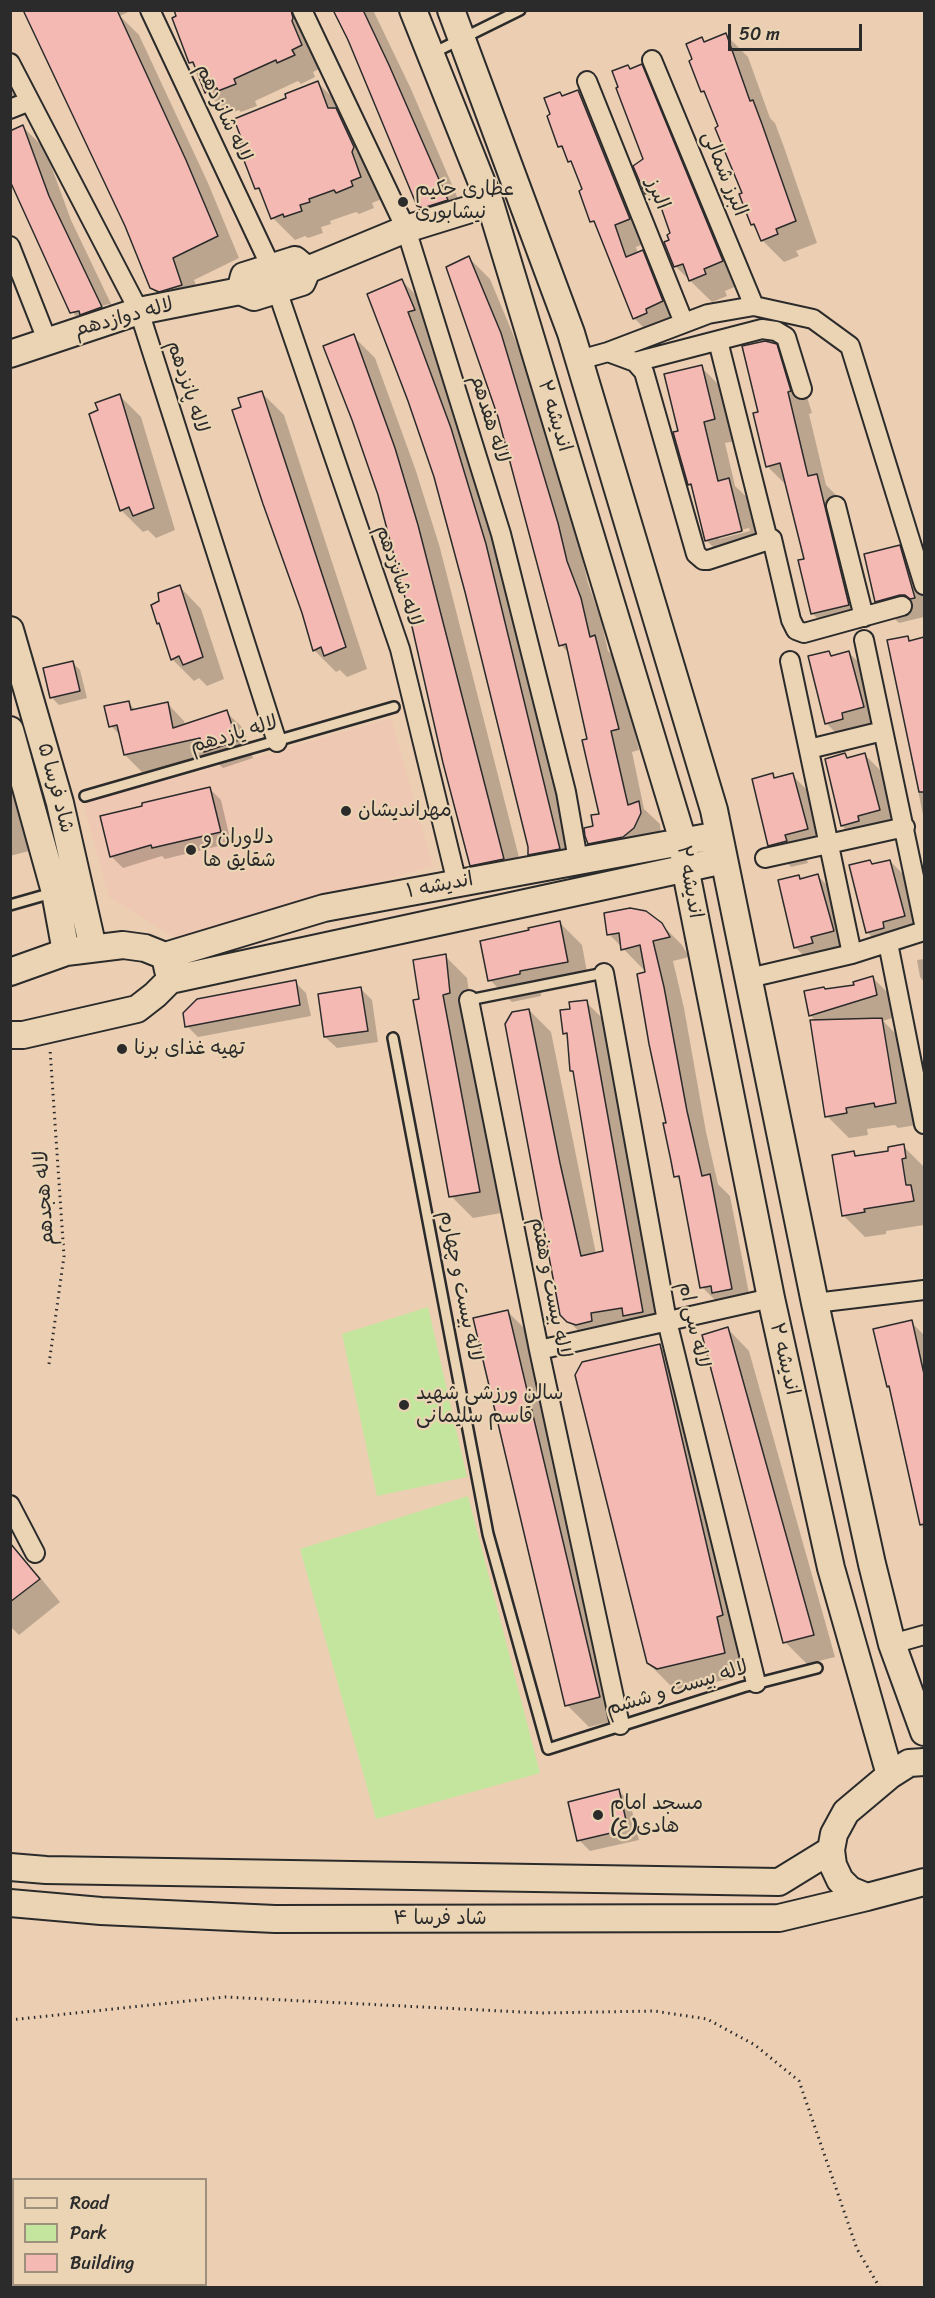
<!DOCTYPE html>
<html>
<head>
<meta charset="utf-8">
<style>
  body { margin:0 }
  #map { position:relative; width:935px; height:2298px; overflow:hidden; background:#eccfb3; font-family:Sriracha,sans-serif }
  canvas { display:block }
  .frame { position:absolute; inset:0; border:12px solid #2b2b2b; pointer-events:none }
  .legend { position:absolute; left:12px; top:2178px; width:195px; height:108px; box-sizing:border-box; background:#ead4b3; border:2px solid #9e907d; margin:0; padding:8px 10px; list-style:none; font-size:18px; color:#2b2b2b }
  .legend li { display:flex; align-items:center; gap:12px; height:30px }
  .legend b { width:30px; border:2px solid #9e907d }
  .scale { position:absolute; left:728px; top:24px; width:134px; height:27px; box-sizing:border-box; border:3px solid #2b2b2b; border-top:0; padding-left:8px; font-size:18px; line-height:21px; white-space:nowrap; color:#2b2b2b; -webkit-text-stroke:4px #ead4b3; paint-order:stroke }
</style>
</head>
<body>
<div id="map">
<canvas width="935" height="2298"></canvas>
<div class="frame"></div>
<ul class="legend">
<li><b style="height:8px;background:#ead4b3"></b>Road</li>
<li><b style="height:16px;background:#c4e59d"></b>Park</li>
<li><b style="height:16px;background:#f5b9b4"></b>Building</li>
</ul>
<div class="scale">50 m</div>
</div>
<script>
const context = document.querySelector('canvas').getContext('2d');
context.lineJoin = 'round';
function fillPath(path, color) { context.fillStyle = color; context.fill(path, 'evenodd'); }
const shape = rows => new Path2D(rows.map(r => 'M' + r).join(''));
function strokePath(path, color, width, dash) { context.strokeStyle = color; context.lineWidth = width; context.lineCap = dash ? 'butt' : 'round'; context.setLineDash(dash || []); context.stroke(path); }
function write(font, color, halo, rows, align = 'center') {
  context.font = font + ' Sriracha,"Playpen Sans Arabic",sans-serif'; context.lineWidth = 4.5; context.setLineDash([]); context.textBaseline = 'middle'; context.strokeStyle = halo; context.fillStyle = color; for (const [text, x, y, turn = 0] of rows) {
    context.save(); context.translate(x, y); context.rotate((+turn || 0) * Math.PI / 180); context.textAlign = isNaN(turn) ? turn : align; if (halo) context.strokeText(text, 0, 0); context.fillText(text, 0, 0); context.restore();
  }
}
fillPath(shape([
  [391,718,433,866,180,941,109,897,83,802,260,756]
]), '#efc8b3');
fillPath(shape([
  [428,1307,467,1477,377,1496,342,1334],
  [468,1496,540,1773,376,1819,300,1549]
]), '#c4e59d');
fillPath(shape([
  [24,10,127,10,128,12,120,16,139,35,208,183,239,258,194,280,203,306,174,310,152,288,126,225],
  [176,10,300,10,323,67,313,72,315,77,301,84,298,81,255,101,257,106,241,112,239,110,228,114,206,92,198,70,190,62],
  [335,10,373,10,411,89,468,222,441,227,419,205],
  [726,35,748,57,770,118,775,123,784,147,817,243,796,251,799,256,784,262,762,240,759,231,752,225,744,193,720,127,708,98,702,91,702,39,705,43],
  [628,66,631,70,641,66,663,88,744,283,725,291,727,296,712,302,675,266,672,233,665,212,646,193,645,159],
  [318,83,340,105,382,199,372,203,374,208,359,214,356,212,330,221,331,224,321,227,323,233,308,238,305,236,295,240,273,218,264,196,257,188,288,99],
  [10,85,26,113,10,119],
  [578,92,600,114,651,241,636,247,638,254,642,252,664,274,684,324,656,340,634,318,598,228,592,221,575,167,560,146,563,97],
  [23,127,45,149,71,220,123,329,94,334,72,312],
  [109,304,110,306,83,316,83,312],
  [469,258,490,279,522,356,579,545,588,583,601,620,608,651,616,658,639,750,632,752,644,809,660,824,661,835,610,864,589,843,601,815,589,740,570,654,561,645],
  [402,281,424,303,436,332,429,334,472,451,581,871,551,876,529,854,529,847,457,553,435,476,369,295],
  [353,336,375,358,416,471,440,548,525,881,493,887,471,865],
  [776,346,798,368,812,413,809,414,826,485,839,498,870,626,834,635,812,613,805,560,788,487,767,466,760,413],
  [701,367,723,389,736,441,725,443,735,486,751,501,763,553,728,562,706,540,693,488,689,484,680,432],
  [749,528,750,531,719,539,719,536],
  [262,393,284,415,367,669,347,677,340,670,336,672,314,650,243,408],
  [119,395,141,417,175,530,156,538,148,530,143,532,121,510,99,411],
  [899,546,921,568,924,580,924,617,899,623,877,601],
  [180,587,201,609,224,679,207,686,199,678,194,681,172,659,162,627,158,623],
  [907,637,911,642,924,638,924,820,888,642],
  [829,653,833,657,849,653,871,674,885,729,848,745,826,723],
  [73,663,80,670,87,698,59,705,51,697],
  [128,702,136,711,167,703,184,721,185,725,226,712,244,729,253,758,223,768,210,756,142,772,125,755,121,736,111,726],
  [845,755,849,759,865,755,887,777,901,831,879,837,880,843,864,848,842,826],
  [773,775,776,779,792,775,814,797,829,851,806,857,808,863,791,867,770,845],
  [10,782,14,785,29,851,10,856],
  [210,789,221,800,231,843,165,859,162,856,123,868,112,857,102,817],
  [870,861,874,865,890,861,912,883,924,931,904,944,905,949,889,954,867,932],
  [798,876,802,880,818,876,840,898,855,953,817,969,795,947],
  [560,923,582,945,589,983,541,993,541,996,512,1002,490,980],
  [661,924,682,945,689,957,673,961,684,1008,706,1132,718,1184,730,1196,752,1309,722,1307,702,1287,682,1182,675,1176,646,968,643,969,609,934],
  [445,956,467,978,472,1014,464,1017,501,1213,473,1218,451,1196,421,1000],
  [924,959,924,982,920,977,917,960],
  [873,978,895,1000,898,1016,883,1021,903,1041,917,1125,898,1128,895,1125,867,1129,868,1135,849,1138,827,1116,817,1022,810,1015,826,991,856,986],
  [295,982,306,993,311,1016,198,1037,187,1026],
  [361,989,372,1000,378,1042,337,1048,325,1037],
  [586,1002,608,1024,664,1334,646,1337,639,1330,612,1335,613,1343,599,1346,591,1344,562,1314,529,1010,551,1032,596,1254,605,1252,574,1073,572,1071,569,1037,565,1033,572,1010],
  [903,1146,924,1167,924,1225,886,1231,886,1234,865,1237,843,1215,854,1153,858,1157,890,1152],
  [507,1311,529,1333,621,1719,589,1727,567,1705],
  [911,1322,924,1335,924,1533,911,1485,913,1484,891,1388,888,1386],
  [728,1329,749,1351,835,1657,807,1664,785,1642],
  [659,1346,681,1368,746,1675,680,1690,670,1685,648,1663],
  [17,1554,39,1576,60,1602,19,1635,10,1626,10,1556],
  [619,1791,630,1802,639,1840,590,1851,579,1840]
]), '#0003');
const building = shape([
  [23,10,117,10,186,160,218,236,173,258,182,285,159,292,150,288,125,226,23,10],
  [174,10,291,10,293,18,292,21,302,45,292,50,295,55,277,63,276,60,234,79,236,84,218,91,217,88,205,93,193,62,189,63,172,18,176,16,174,10],
  [333,10,363,10,389,65,448,200,423,208,417,206,348,40,333,10],
  [726,33,750,101,753,100,762,124,796,221,776,229,778,234,761,241,754,224,751,225,739,194,742,193,715,128,718,126,704,91,701,92,689,61,692,59,686,44,702,37,704,42,726,33],
  [642,64,723,261,704,269,706,274,689,281,683,264,674,267,664,242,669,240,667,235,670,233,655,190,645,194,633,166,643,159,616,88,618,87,612,71,628,65,630,69,642,64],
  [318,81,328,108,336,108,354,147,352,152,361,177,351,181,353,186,336,193,334,190,309,199,310,202,300,205,302,211,284,217,283,214,271,219,259,188,255,189,238,145,243,143,234,119,286,98,285,94,318,81],
  [578,90,630,219,615,225,626,257,643,250,663,301,646,309,647,313,633,319,594,221,590,222,579,191,582,189,571,161,568,162,562,146,558,147,547,116,550,114,544,98,560,92,562,96,578,90],
  [23,125,49,196,102,307,80,315,79,311,70,313,10,181,10,131,23,125],
  [469,256,501,333,558,523,567,561,581,598,590,637,595,635,619,729,611,731,628,805,639,801,641,813,634,828,623,837,588,844,585,836,584,828,593,826,591,815,599,814,582,740,587,739,566,644,559,646,498,417,446,267,469,256],
  [402,279,415,310,408,312,451,428,486,544,560,849,528,855,528,847,465,592,434,477,408,401,367,294,402,279],
  [354,334,395,448,418,525,504,859,470,866,443,763,408,609,378,495,352,420,323,346,354,334],
  [765,341,777,344,791,391,788,392,808,476,817,474,849,605,811,614,798,560,804,559,780,463,766,467,753,413,758,412,742,346,765,341],
  [702,365,715,419,704,422,718,481,729,478,742,531,705,541,691,484,688,485,673,432,678,431,664,374,702,365],
  [262,391,346,647,324,656,321,647,313,651,302,613,263,504,232,410,241,407,238,398,262,391],
  [120,394,154,508,133,516,129,507,120,511,89,414,98,410,95,403,120,394],
  [900,545,915,598,910,599,905,595,900,595,875,602,864,554,900,545],
  [180,585,203,657,183,665,179,656,171,660,159,623,157,624,151,605,159,601,158,593,180,585],
  [908,636,909,641,924,637,924,792,919,792,887,640,908,636],
  [829,651,831,656,849,651,864,707,842,713,843,719,825,724,808,656,829,651],
  [73,661,80,691,50,698,43,668,73,661],
  [129,701,131,710,168,702,173,728,227,710,237,741,204,752,200,738,124,755,117,725,109,727,104,706,129,701],
  [845,753,847,758,865,753,880,810,858,816,859,821,841,826,825,759,845,753],
  [773,773,774,778,793,773,808,829,785,835,787,841,768,846,752,779,773,773],
  [210,787,221,832,152,848,151,845,110,857,100,816,142,806,142,803,210,787],
  [870,860,872,864,890,860,905,916,883,922,884,928,866,933,849,865,870,860],
  [818,874,834,931,811,937,813,943,794,948,778,880,799,875,800,879,818,874],
  [630,908,646,911,662,923,670,937,653,941,664,987,687,1111,702,1176,710,1174,732,1289,712,1293,711,1286,700,1288,679,1176,674,1177,671,1161,663,1123,666,1123,649,1044,637,974,645,972,640,945,621,950,619,933,607,935,604,913,630,908],
  [560,921,568,962,520,971,520,974,488,981,480,941,529,930,528,928,560,921],
  [446,954,450,993,443,995,480,1192,449,1197,413,1000,419,999,413,960,446,954],
  [873,976,877,995,809,1016,804,991,824,987,825,989,854,985,853,982,873,976],
  [296,980,300,1005,185,1027,183,1013,197,999,296,980],
  [361,987,368,1031,324,1037,318,994,361,987],
  [587,1000,643,1312,623,1316,622,1308,591,1313,592,1321,576,1325,567,1322,560,1315,505,1024,512,1012,529,1009,560,1163,581,1256,603,1251,573,1071,570,1071,567,1033,563,1034,560,1010,570,1009,569,1002,587,1000],
  [882,1018,896,1103,875,1107,874,1103,846,1108,847,1113,825,1117,810,1020,882,1018],
  [904,1144,906,1158,902,1159,906,1185,911,1185,914,1201,864,1209,865,1212,842,1216,832,1155,854,1151,855,1156,888,1151,888,1147,904,1144],
  [508,1310,600,1697,565,1706,473,1318,508,1310],
  [912,1320,924,1374,924,1524,920,1525,889,1386,887,1387,873,1329,912,1320],
  [728,1327,814,1635,783,1643,702,1335,728,1327],
  [660,1344,723,1615,717,1617,725,1653,657,1669,647,1663,575,1375,582,1362,660,1344],
  [10,1543,40,1579,10,1602,10,1543],
  [619,1789,628,1829,577,1841,568,1802,619,1789]
]);
fillPath(building, '#f5b9b4');
strokePath(building, '#2b2b2b', 1.5);
const lane = shape([
  [433,53,520,10],
  [85,796,394,707],
  [10,905,52,893],
  [469,1000,604,973],
  [393,1038,488,1534,548,1749,743,1687,817,1668]
]);
const street = shape([
  [150,10,271,267],
  [302,10,406,229,501,534,566,792,578,860],
  [652,60,754,306],
  [10,63,139,311,277,742],
  [587,81,684,323],
  [10,109,30,101],
  [10,246,47,340],
  [277,290,400,649,457,883],
  [718,341,767,536,772,539,791,620,796,630,804,633,902,606],
  [608,352,635,362,644,372,696,554,703,560,708,560,772,539],
  [579,360,608,352,708,314,754,306,813,319,850,346,924,585],
  [635,362,762,329,776,331,786,337,802,389],
  [836,506,864,617],
  [864,640,924,924],
  [790,661,852,954],
  [809,749,883,731],
  [765,858,905,827],
  [888,943,924,1124],
  [604,973,667,1321,756,1683],
  [749,978,852,954,924,931],
  [469,1000,539,1350,620,1725],
  [815,1303,924,1290],
  [539,1350,771,1298],
  [10,1505,35,1553],
  [892,1644,924,1635]
]);
const secondary = shape([
  [413,10,490,203,683,841,685,867,771,1298,831,1568,890,1775],
  [451,10,571,333,714,810,815,1303,872,1564,892,1644,924,1732],
  [295,260,307,270,302,282,254,297,240,291,244,276,295,260],
  [307,270,406,229,490,203],
  [10,354,139,311,240,291],
  [10,630,60,803,93,948],
  [10,730,55,892,66,952],
  [165,956,324,908,719,835],
  [10,972,66,952,123,945,145,948,165,956,168,970],
  [10,1035,23,1035,137,1009,155,995,170,980,724,860],
  [924,1762,909,1763,890,1775,846,1812,834,1834,831,1850,833,1865,840,1880,850,1890,867,1897,924,1882],
  [10,1867,46,1870,779,1882,831,1850],
  [10,1903,101,1911,275,1919,779,1918,867,1897]
]);
strokePath(lane, '#2b2b2b', 14);
strokePath(street, '#2b2b2b', 22);
strokePath(secondary, '#2b2b2b', 30);
strokePath(shape([
  [49,1364,64,1256,50,1049],
  [10,2020,225,1997,541,2013,654,2011,707,2019,755,2045,799,2081,857,2249,880,2288]
]), '#2b2b2b', 3, [1.5, 4.5]);
strokePath(lane, '#ead4b3', 9);
strokePath(street, '#ead4b3', 18);
strokePath(secondary, '#ead4b3', 26);
for (const [x, y, r, color] of [
  [403,202,6,"#2b2b2b"],
  [346,811,6,"#2b2b2b"],
  [191,850,6,"#2b2b2b"],
  [122,1049,6,"#2b2b2b"],
  [404,1405,6,"#2b2b2b"],
  [598,1815,6,"#2b2b2b"]
]) { const dot = new Path2D(); dot.arc(x, y, r, 0, 2 * Math.PI); context.fillStyle = color; context.fill(dot); strokePath(dot, '#ead4b3', 2); }
write('20px', '#2b2b2b', '#ead4b3', [
  ["لاله شانزدهم",223,113,65],
  ["البرز شمالی",724,174,68],
  ["البرز",657,194,68],
  ["لاله دوازدهم",124,318,-15],
  ["لاله پانزدهم",187,387,72],
  ["اندیشه ۲",554,416,73],
  ["لاله هفدهم",489,419,73],
  ["لاله شانزدهم",398,576,71],
  ["لاله یازدهم",234,735,-16],
  ["شاد فرسا ۵",55,788,75],
  ["اندیشه ۲",689,882,80],
  ["اندیشه ۱",440,886,-11],
  ["لاله هجدهم",45,1198,-94],
  ["لاله بیست و چهارم",460,1286,79],
  ["لاله بیست و هفتم",550,1288,79],
  ["لاله سی ام",693,1325,78],
  ["اندیشه ۲",784,1359,77],
  ["لاله بیست و ششم",677,1689,-17],
  ["شاد فرسا ۴",440,1919]
]);
write('20px', '#2b2b2b', '#ead4b3', [
  ["عطاری حکیم",415,190],
  ["نیشابوری",415,213],
  ["مهراندیشان",358,811],
  ["دلاوران و",203,838],
  ["شقایق ها",203,861],
  ["تهیه غذای برنا",134,1049],
  ["سالن ورزشی شهید",416,1394],
  ["قاسم سلیمانی",416,1417],
  ["مسجد امام",610,1804],
  ["هادی(ع)",610,1827]
], 'left');
</script>
</body>
</html>
